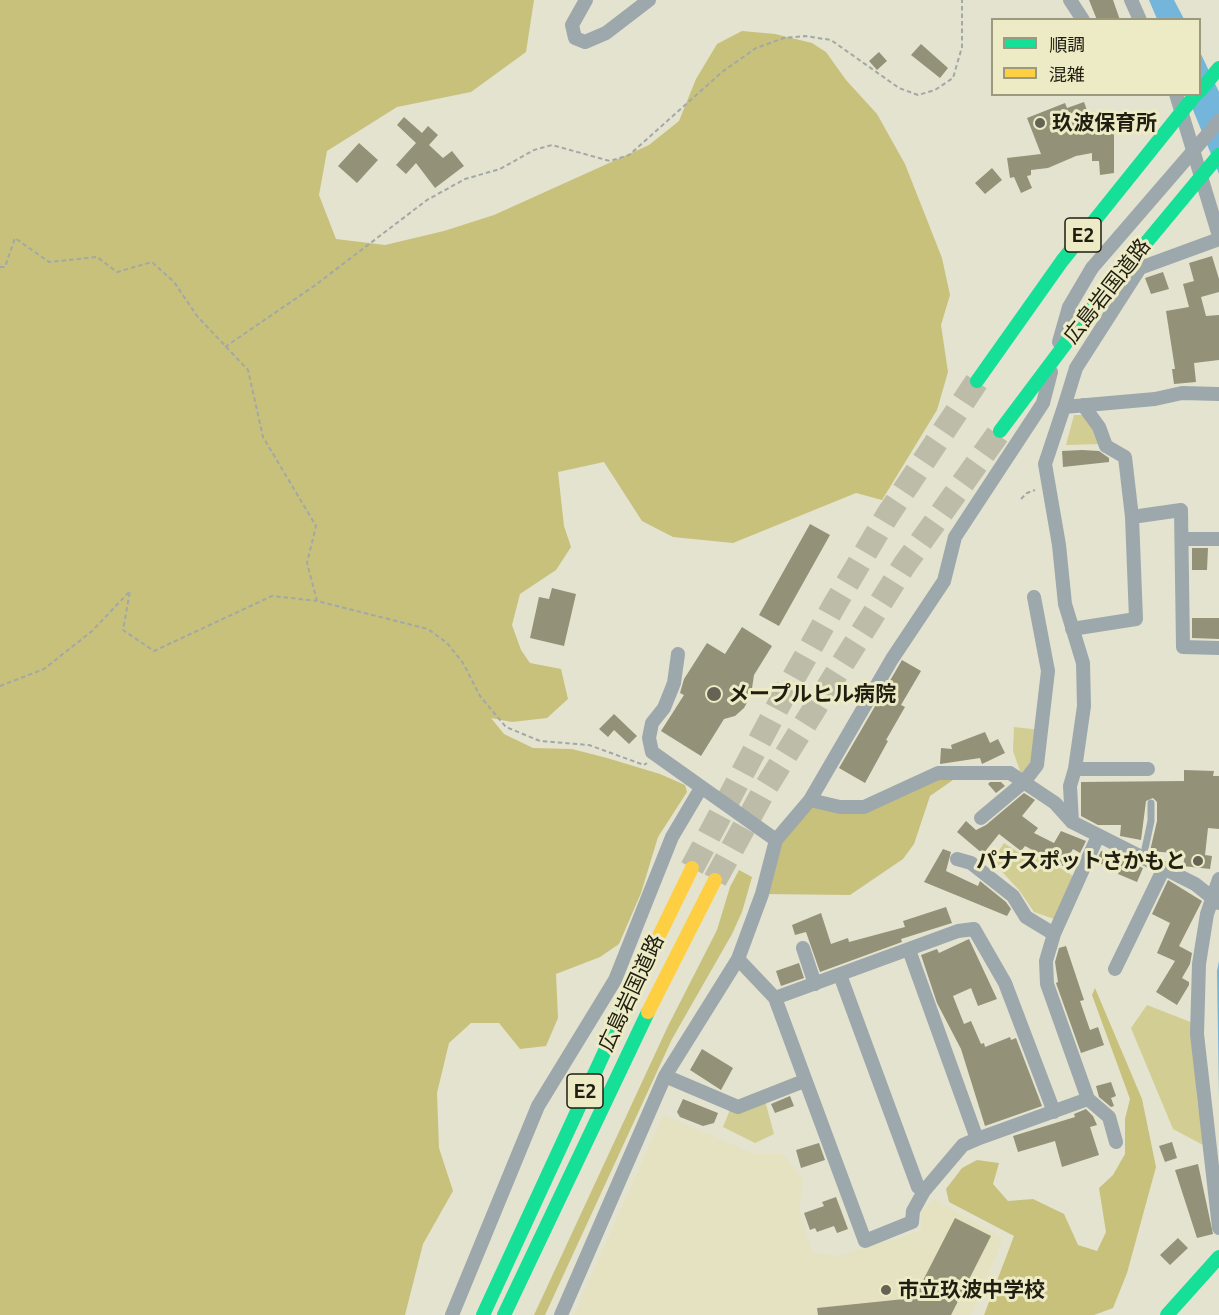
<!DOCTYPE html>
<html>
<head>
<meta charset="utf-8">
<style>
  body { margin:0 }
  #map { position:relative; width:1219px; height:1315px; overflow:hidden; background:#e4e3cf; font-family:Ubuntu,"Noto Sans JP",sans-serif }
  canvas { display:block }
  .legend { position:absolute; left:991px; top:18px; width:210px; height:78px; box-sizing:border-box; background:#edebc6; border:2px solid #9b997e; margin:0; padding:8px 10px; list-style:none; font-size:18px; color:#1f1e11 }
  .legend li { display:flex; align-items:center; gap:12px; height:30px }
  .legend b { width:30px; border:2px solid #9b997e }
</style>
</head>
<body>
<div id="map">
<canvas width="1219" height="1315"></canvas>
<ul class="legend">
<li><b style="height:8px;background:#16e098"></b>順調</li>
<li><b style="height:8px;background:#ffcf43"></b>混雑</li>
</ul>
</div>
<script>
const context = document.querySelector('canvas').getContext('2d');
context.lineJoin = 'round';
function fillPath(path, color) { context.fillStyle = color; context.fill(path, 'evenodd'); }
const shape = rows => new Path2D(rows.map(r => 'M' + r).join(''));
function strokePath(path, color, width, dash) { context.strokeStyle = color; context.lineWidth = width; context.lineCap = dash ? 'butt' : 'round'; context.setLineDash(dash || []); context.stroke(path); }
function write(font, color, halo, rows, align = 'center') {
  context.font = font + ' Ubuntu,"Noto Sans JP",sans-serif'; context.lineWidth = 6; context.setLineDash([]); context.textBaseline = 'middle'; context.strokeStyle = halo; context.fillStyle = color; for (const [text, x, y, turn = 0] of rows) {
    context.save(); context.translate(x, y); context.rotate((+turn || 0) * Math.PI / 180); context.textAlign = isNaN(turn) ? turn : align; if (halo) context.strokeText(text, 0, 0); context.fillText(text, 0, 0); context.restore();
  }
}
fillPath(shape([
  [663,1115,755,1154,783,1154,803,1180,799,1208,812,1252,837,1256,921,1231,921,1212,933,1199,1003,1238,971,1315,574,1315]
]), '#e5e2c1');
fillPath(shape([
  [1074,415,1086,415,1103,444,1066,445],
  [1014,727,1041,730,1024,782,1013,751],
  [1004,843,1024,856,1029,849,1078,879,1060,921,1034,912,1019,890,992,861],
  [1147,1005,1193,1023,1197,1099,1205,1146,1173,1129,1131,1028],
  [764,1097,774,1134,755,1143,723,1127,732,1105]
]), '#d2cd92');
fillPath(shape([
  [0,0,534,0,526,52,471,92,397,107,327,151,319,195,336,239,385,245,444,231,494,215,649,145,679,121,696,79,717,44,742,31,775,34,812,43,826,52,846,80,877,114,905,164,942,258,950,295,941,325,948,372,937,410,882,500,856,493,733,543,673,537,642,521,604,462,558,472,564,526,571,547,556,570,520,594,512,625,521,650,530,663,561,669,568,699,547,718,512,722,491,718,504,734,533,748,572,749,607,758,660,774,685,785,687,792,658,837,641,893,619,944,600,957,556,974,558,1018,546,1046,520,1049,499,1023,471,1023,449,1043,437,1093,439,1148,453,1191,423,1244,405,1315,0,1315],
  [938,773,963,773,930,796,914,844,903,859,850,895,762,894,776,840,810,800,864,807],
  [739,870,752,877,742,912,732,934,672,1039,545,1315,534,1315,668,1026,717,930,730,887],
  [1095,988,1142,1099,1156,1167,1127,1273,1113,1308,1094,1315,984,1315,1014,1236,949,1202,946,1189,962,1168,977,1160,999,1163,993,1184,1008,1201,1033,1199,1064,1214,1078,1245,1097,1251,1106,1232,1099,1188,1113,1175,1125,1154,1125,1119,1130,1099,1092,995]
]), '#c7c17c');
fillPath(shape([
  [1149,0,1174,0,1184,19,1157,19],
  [1200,52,1219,92,1219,174,1187,95,1200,94],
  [1219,961,1219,1098,1217,971]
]), '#74b5db');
fillPath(shape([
  [1089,0,1113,0,1120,20,1097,20],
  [921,44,948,68,940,78,911,55],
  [879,52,887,61,877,70,869,61],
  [1084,102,1093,127,1114,127,1114,173,1100,175,1099,161,1092,161,1092,153,1076,156,1048,168,1031,170,1031,175,1027,176,1032,188,1021,193,1014,177,1010,178,1007,158,1041,154,1027,118,1065,103,1067,108],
  [404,117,422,133,428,126,438,135,429,145,443,158,452,151,464,166,435,188,416,163,406,174,396,165,416,143,397,125],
  [1143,121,1144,131,1123,133,1122,123],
  [359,143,378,160,357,183,338,166],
  [992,168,1002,180,985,194,975,183],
  [1212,256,1219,279,1219,292,1201,297,1206,316,1219,315,1219,360,1194,363,1196,382,1174,384,1172,369,1175,369,1166,311,1189,307,1183,284,1194,281,1189,263],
  [1163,272,1169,289,1151,294,1145,278],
  [1082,450,1099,451,1109,458,1109,462,1063,467,1062,451],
  [810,524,830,535,779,626,759,615],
  [1192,548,1208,548,1207,570,1192,570],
  [552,588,576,594,564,646,530,638,539,597,549,599],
  [1192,618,1219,618,1219,639,1192,638],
  [742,627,772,646,754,675,751,695,744,708,735,716,724,719,701,756,661,731,684,695,680,693,684,679,707,643,725,654],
  [902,660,921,671,901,705,905,707,886,740,888,741,865,783,839,768],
  [614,714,637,736,629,744,614,730,608,737,599,729],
  [985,732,990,743,998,739,1005,753,982,764,980,758,940,764,941,748,952,749,951,745],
  [1184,770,1214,771,1213,776,1219,776,1219,829,1208,828,1205,855,1212,856,1210,869,1183,866,1185,854,1150,851,1157,821,1157,802,1153,798,1146,801,1141,840,1120,836,1121,825,1098,825,1081,816,1081,782,1184,781],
  [990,782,1001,782,1005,786,996,793,988,784],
  [1024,793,1035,800,1022,816,1038,828,1034,833,1054,843,1061,831,1086,841,1080,853,1073,849,1063,866,1025,846,1021,851,999,834,983,854,957,832,966,821,976,830,986,825],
  [943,849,951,852,946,871,978,886,980,881,1006,902,1011,909,1007,916,924,882],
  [1101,851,1143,868,1137,882,1118,874,1119,871,1096,862],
  [1168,880,1202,901,1179,946,1192,953,1190,964,1182,978,1189,982,1189,985,1177,1005,1156,992,1175,961,1157,953,1170,923,1152,914],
  [946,907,952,923,901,939,902,942,820,972,806,932,795,935,792,925,821,913,831,944,848,938,849,942,905,927,903,921],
  [969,939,997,999,978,1006,971,988,953,996,964,1024,971,1021,981,1044,984,1043,985,1047,1010,1037,1011,1040,1016,1038,1042,1106,985,1126,961,1049,937,1003,921,955,937,949,939,953],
  [1066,946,1084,1000,1080,1001,1090,1030,1098,1027,1104,1045,1081,1053,1056,983,1058,982,1055,962,1059,948],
  [799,963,804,978,781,986,776,971],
  [702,1049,733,1068,721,1090,690,1070],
  [1111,1082,1116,1096,1111,1098,1114,1106,1111,1107,1099,1097,1096,1086],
  [790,1096,794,1106,775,1113,771,1104],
  [683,1099,718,1113,714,1123,703,1126,680,1117,677,1112],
  [1086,1109,1093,1116,1097,1125,1090,1127,1099,1155,1062,1167,1055,1141,1018,1152,1013,1136,1075,1117,1074,1114],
  [1172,1142,1177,1158,1165,1162,1159,1146],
  [819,1143,825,1160,801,1168,796,1150],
  [1198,1164,1213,1234,1197,1238,1175,1170],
  [836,1197,848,1229,837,1233,834,1226,817,1232,815,1228,810,1230,804,1213,824,1206,822,1202],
  [955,1218,991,1236,951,1315,818,1315,817,1308,914,1298],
  [1178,1238,1188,1248,1170,1265,1160,1255]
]), '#939177');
strokePath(shape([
  [692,868,785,693,835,604,887,516,977,381],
  [715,880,766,787,836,674,905,564,1000,431]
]), '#bdbca9', 24, [24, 12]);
strokePath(shape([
  [0,267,5,267,15,238,49,262,97,257,117,272,152,262,174,282,197,316,248,370,263,437,316,526,307,563,317,601,428,629,447,643,463,663,480,696,506,727,540,741,589,745,644,765,647,763],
  [225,347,314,286,427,200,465,179,500,169,534,150,552,145,610,161,629,155,722,72,756,48,784,38,805,36,831,40,899,88,918,95,935,90,953,78,962,47,962,0],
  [1021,499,1027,493,1035,490],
  [0,686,44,669,92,631,130,591,123,630,154,651,272,596,317,601]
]), '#a3a8a7', 2, [4.5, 3]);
strokePath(shape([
  [1143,858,1151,821,1151,803]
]), '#9da8ad', 7);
strokePath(shape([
  [586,0,572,25,575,38,585,42,606,33,649,0],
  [1070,0,1083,20],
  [1131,0,1140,20],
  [1176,94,1219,236],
  [1059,342,1069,307,1092,268],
  [1064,407,1076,368,1140,268,1219,239],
  [1132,517,1181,510,1183,647,1219,648],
  [1183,539,1219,539],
  [1072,629,1136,619,1132,517,1125,457,1106,446,1099,427,1083,405],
  [678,654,674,683,664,708,652,723,649,738,652,752,776,840],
  [1075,769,1084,706,1083,663,1065,604,1059,545,1045,464,1064,407,1155,399,1182,393,1219,394],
  [810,800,840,807,864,807,938,773,1010,773,1055,803,1072,822,1195,884,1219,903],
  [981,818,1024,782,1037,765,1048,671,1034,597],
  [1072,822,1070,786,1075,769,1148,769],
  [957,859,971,863,1013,896,1026,917,1054,934],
  [1219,879,1207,914,1199,964,1197,1034,1219,1228],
  [803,948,815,984],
  [909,950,977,1139],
  [738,959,775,998,865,1241,912,1222,913,1211,924,1191,963,1145,977,1139,1088,1099,1109,1117,1116,1142],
  [1115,969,1164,868],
  [840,975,918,1187,924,1191],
  [775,998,958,931,974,929,1005,983,1054,1112],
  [665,1076,738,1107,804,1081],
  [1088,1099,1047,984,1046,961,1054,934,1098,836],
  [452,1315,538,1106,615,980,672,837,701,788],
  [561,1315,665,1076,738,959,762,894,776,840,810,800,892,659,944,581,955,537,1043,403,1051,372]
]), '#9da8ad', 14);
strokePath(shape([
  [1200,91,1219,68],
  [483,1315,640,975],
  [504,1315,648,1012],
  [1167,1315,1219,1257]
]), '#16e098', 14);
strokePath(shape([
  [640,975,692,868],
  [648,1012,715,880]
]), '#ffcf43', 14);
strokePath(shape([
  [1092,268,1219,121]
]), '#9da8ad', 14);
strokePath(shape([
  [977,381,1062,261,1196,94],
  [1000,431,1096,303,1219,155]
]), '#16e098', 14);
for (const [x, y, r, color] of [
  [1040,123,6,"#646354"],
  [714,694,8,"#646354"],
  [1198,861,6,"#646354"],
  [886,1290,6,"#646354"]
]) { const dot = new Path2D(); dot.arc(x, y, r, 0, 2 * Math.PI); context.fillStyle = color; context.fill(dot); strokePath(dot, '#edebc6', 2); }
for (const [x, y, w] of [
  [1083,235,36],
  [585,1091,36]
]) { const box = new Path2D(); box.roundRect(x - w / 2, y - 17, w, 34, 4.5); context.fillStyle = '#edebc6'; context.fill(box); strokePath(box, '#1f1e11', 1.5); }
write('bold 20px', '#1f1e11', null, [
  ["E2",1083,235],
  ["E2",585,1091]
]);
write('bold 21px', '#1f1e11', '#edebc6', [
  ["玖波保育所",1052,123],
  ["メープルヒル病院",728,694],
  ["パナスポットさかもと",1186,861,"right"],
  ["市立玖波中学校",898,1290]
], 'left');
write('21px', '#1f1e11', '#edebc6', [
  ["広島岩国道路",1107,291,-52],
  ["広島岩国道路",631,993,-65]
]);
</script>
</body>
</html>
